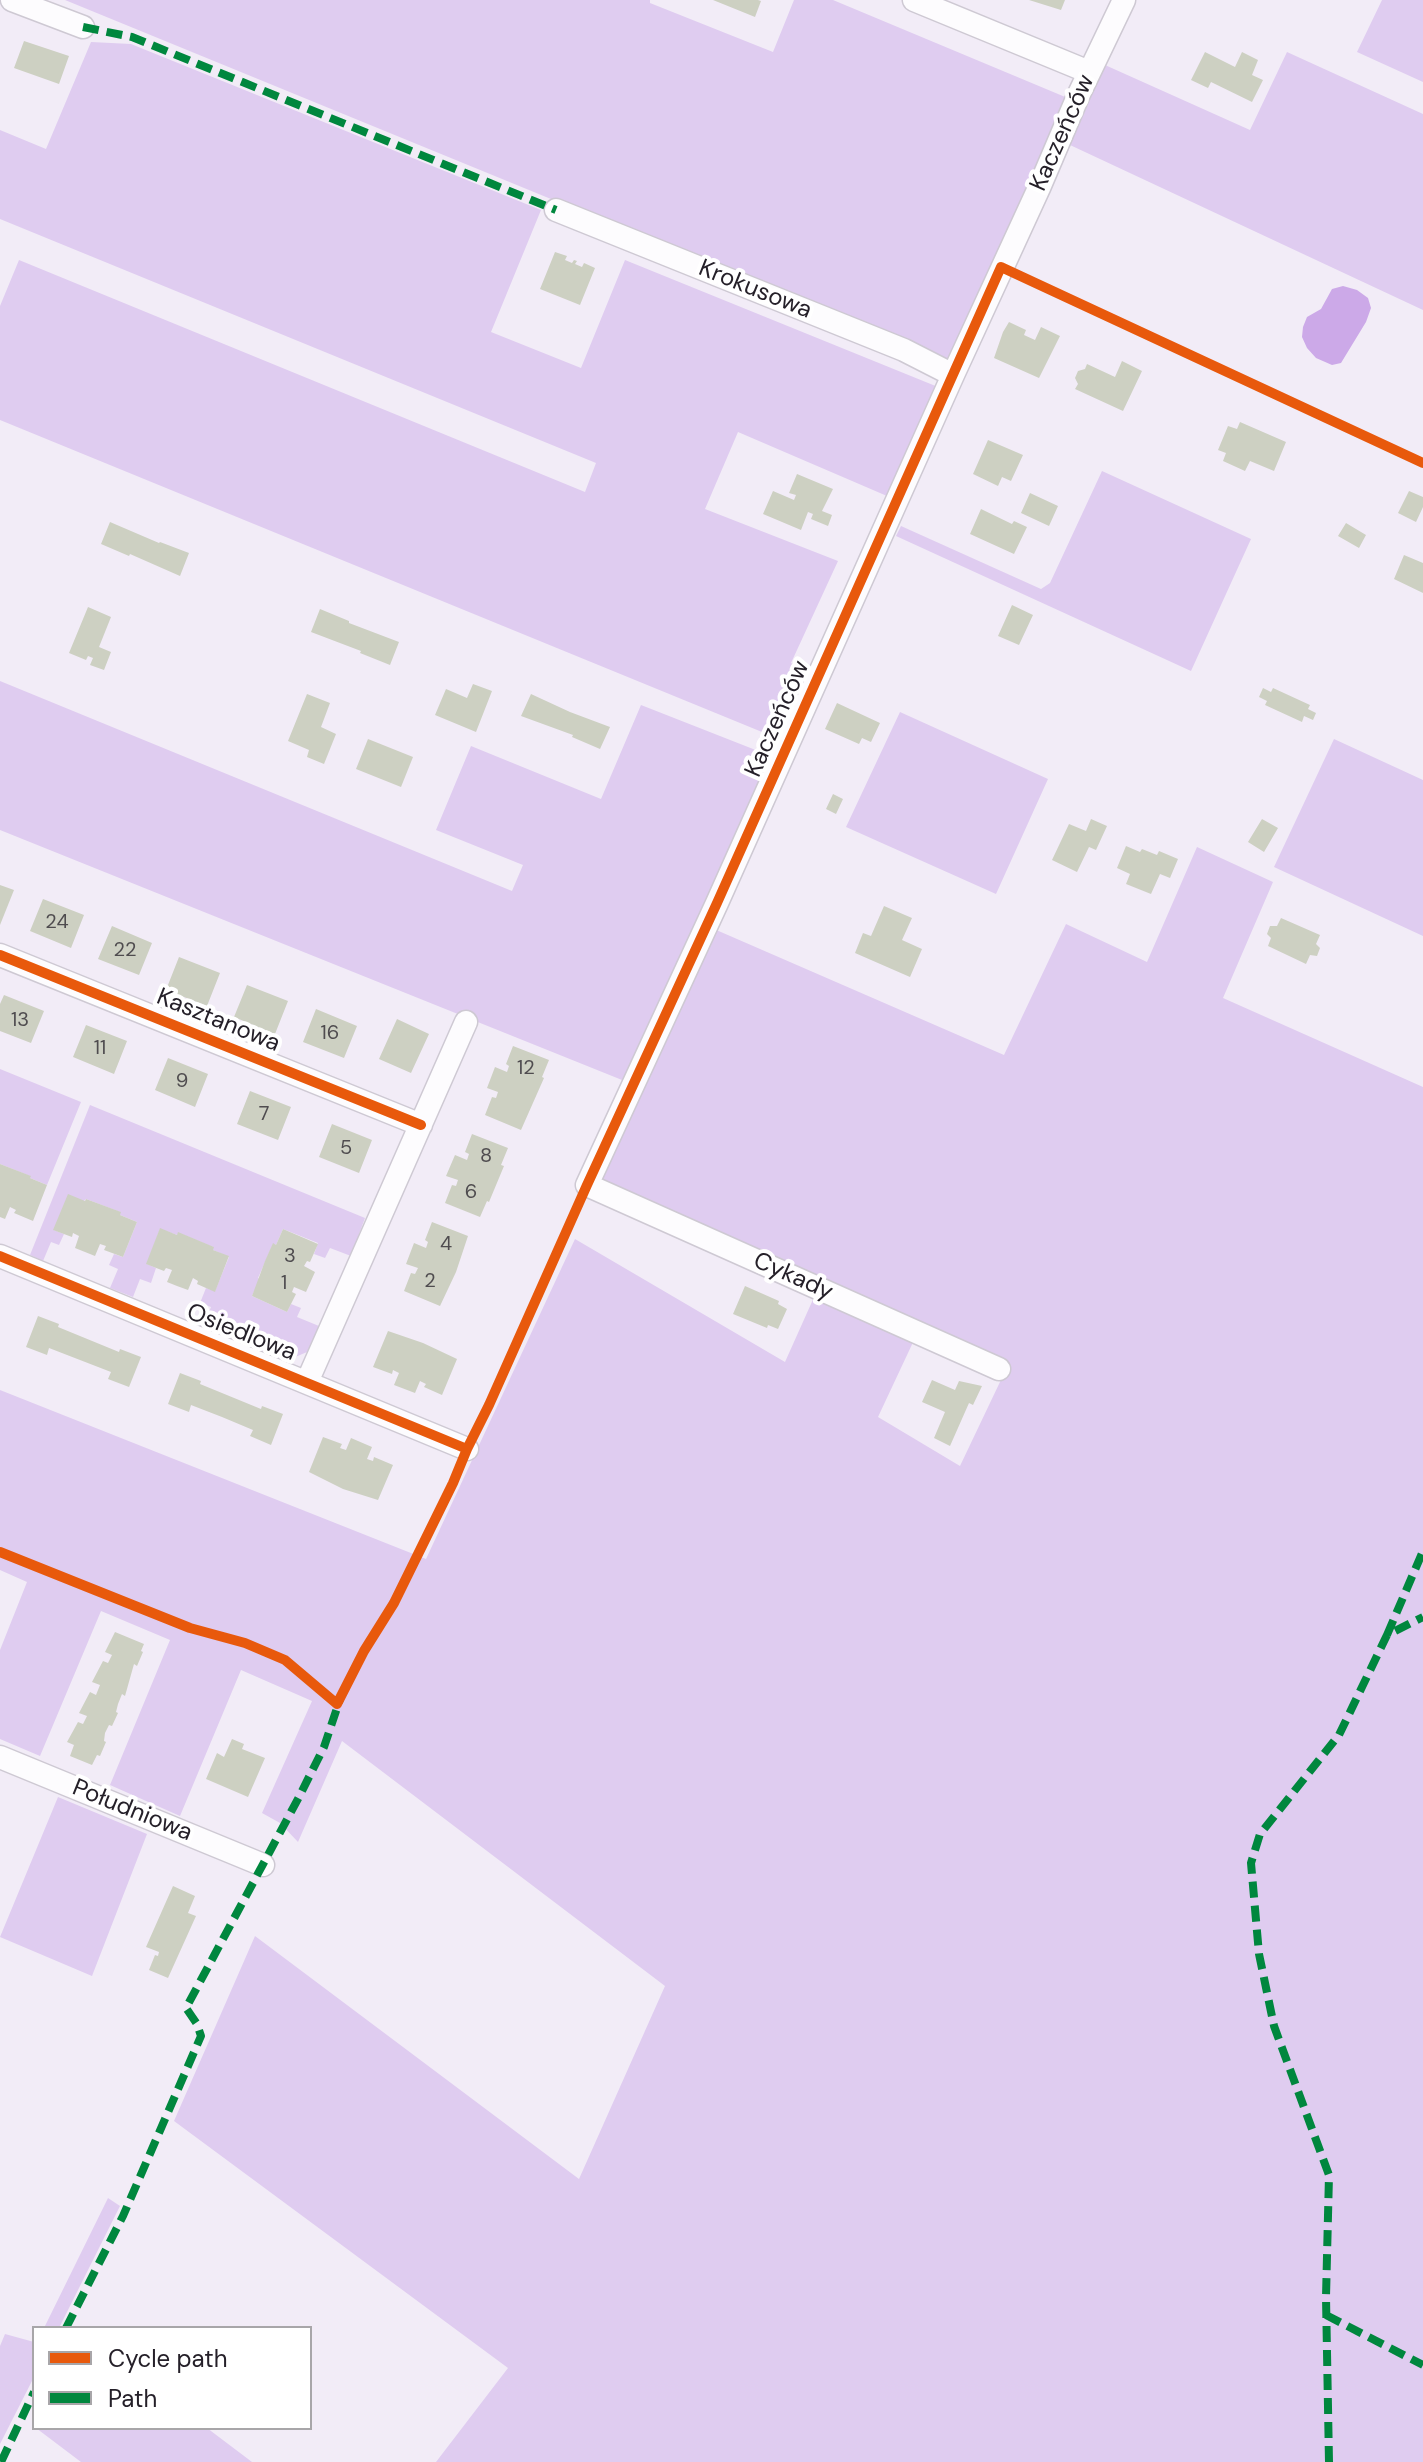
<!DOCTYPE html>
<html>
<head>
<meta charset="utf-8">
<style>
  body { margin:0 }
  #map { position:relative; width:1423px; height:2462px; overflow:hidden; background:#f2ecf7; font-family:"DM Sans",sans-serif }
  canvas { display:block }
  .legend { position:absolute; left:32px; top:2326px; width:280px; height:104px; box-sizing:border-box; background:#fff; border:2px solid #a8a6a9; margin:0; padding:10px 14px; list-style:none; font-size:24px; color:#252029 }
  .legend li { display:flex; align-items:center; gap:16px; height:40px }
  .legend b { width:40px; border:2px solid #a8a6a9 }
</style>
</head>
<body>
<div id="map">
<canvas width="1423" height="2462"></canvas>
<ul class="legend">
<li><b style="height:10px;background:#e8590c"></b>Cycle path</li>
<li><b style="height:10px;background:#00873e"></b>Path</li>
</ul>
</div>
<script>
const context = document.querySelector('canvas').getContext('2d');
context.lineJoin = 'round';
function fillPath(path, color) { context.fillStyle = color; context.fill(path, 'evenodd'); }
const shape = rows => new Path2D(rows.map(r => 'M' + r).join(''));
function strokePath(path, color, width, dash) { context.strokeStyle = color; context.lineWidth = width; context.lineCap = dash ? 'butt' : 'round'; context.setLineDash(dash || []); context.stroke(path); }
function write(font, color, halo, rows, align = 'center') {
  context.font = font + ' "DM Sans",sans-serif'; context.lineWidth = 8; context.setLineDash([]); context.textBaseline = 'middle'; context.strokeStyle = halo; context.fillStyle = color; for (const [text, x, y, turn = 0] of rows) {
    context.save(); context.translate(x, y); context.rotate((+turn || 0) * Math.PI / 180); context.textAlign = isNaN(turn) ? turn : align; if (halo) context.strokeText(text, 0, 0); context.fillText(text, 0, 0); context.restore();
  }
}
fillPath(shape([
  [65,0,650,0,650,3,773,52,794,0,833,0,1070,99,949,362],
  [1382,0,1423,0,1423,82,1357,52],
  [91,42,131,44,541,210,491,332,581,368,625,260,938,387,887,496,738,432,705,509,838,561,791,663,810,674,784,741,0,420,0,306,19,260,585,492,596,463,0,219,0,130,46,149],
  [1287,52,1423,114,1423,310,1070,145,1105,65,1250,130],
  [1102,471,1251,539,1191,671,896,536,901,526,1041,589,1050,583],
  [0,681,512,891,523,865,436,830,471,746,601,799,641,705,776,758,627,1082,0,830],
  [900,712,1048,779,996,894,846,827],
  [1334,739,1423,780,1423,936,1274,867],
  [1197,847,1273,882,1223,998,1423,1087,1423,2462,436,2462,508,2368,174,2121,255,1936,579,2179,665,1986,342,1741,298,1842,280,1823,262,1813,312,1701,241,1670,180,1816,110,1785,170,1640,101,1611,40,1756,0,1739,0,1650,27,1582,0,1570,0,1390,426,1559,575,1239,785,1362,815,1295,915,1338,878,1417,960,1466,1009,1363,600,1184,714,929,1004,1055,1066,924,1147,962],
  [0,1069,81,1102,47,1185,30,1178,30,1176,0,1164],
  [90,1105,365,1218,351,1256,330,1248,325,1258,314,1254,318,1243,283,1229,276,1245,273,1244,258,1278,260,1279,252,1296,287,1312,291,1304,301,1308,297,1317,319,1326,307,1352,286,1361,203,1326,211,1307,200,1303,206,1288,215,1291,229,1257,213,1250,213,1247,179,1233,177,1235,160,1229,147,1264,156,1268,151,1283,140,1279,133,1297,110,1288,118,1269,109,1265,114,1254,123,1257,137,1222,120,1215,120,1212,86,1199,54,1230,64,1234,59,1245,51,1242,43,1261,30,1255],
  [58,1797,147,1834,92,1976,0,1937],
  [108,2198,120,2206,59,2328,44,2328],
  [5,2334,34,2342,34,2377,0,2444,0,2346],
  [36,2428,207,2428,252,2462,81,2462]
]), '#dfccf0');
fillPath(shape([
  [1343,286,1357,290,1368,298,1371,308,1366,322,1341,363,1332,365,1316,358,1307,348,1302,337,1303,327,1307,317,1321,309,1332,289]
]), '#cca9e8');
fillPath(shape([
  [713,0,758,0,761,1,755,17],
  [1029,0,1065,0,1061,10],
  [24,41,69,56,59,84,14,68],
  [1205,52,1235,67,1242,52,1258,60,1252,75,1263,80,1252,102,1211,82,1208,88,1191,80],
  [555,252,567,256,565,260,572,263,574,260,577,261,575,264,582,267,584,263,595,268,580,305,540,289],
  [1009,322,1026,330,1024,335,1035,340,1041,327,1060,336,1039,378,994,358,1003,332],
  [1122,361,1142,371,1123,411,1075,389,1078,384,1075,378,1078,371,1085,369,1087,364,1115,377],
  [1240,422,1286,442,1274,471,1250,461,1245,471,1223,461,1226,453,1218,450,1228,426,1237,429],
  [988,440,1023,455,1011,481,1002,477,998,486,973,474],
  [797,474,833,489,822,511,832,515,828,526,811,519,813,514,808,512,801,530,763,514,773,491,794,500,796,495,789,493],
  [1409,491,1423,497,1423,507,1416,522,1398,513],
  [1030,493,1058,506,1049,526,1021,513],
  [981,509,1012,524,1014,521,1027,527,1014,554,970,534],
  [110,522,159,543,160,542,189,553,180,576,130,554,129,556,101,544],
  [1346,523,1366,535,1359,548,1338,536],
  [1404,555,1423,563,1423,593,1394,579],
  [1012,605,1033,615,1019,645,998,636],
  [88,607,111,617,99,647,111,652,104,670,90,665,93,658,88,656,86,660,69,653],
  [320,609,349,621,349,623,399,642,390,665,360,653,361,651,311,632],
  [473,684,492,691,476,732,435,715,446,689,467,698],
  [1263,688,1271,692,1273,688,1310,705,1308,709,1316,713,1313,720,1304,716,1302,722,1265,705,1267,701,1259,697],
  [307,694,330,703,321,727,336,734,324,764,307,757,309,750,288,741],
  [531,694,570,712,610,727,600,749,572,737,573,735,521,716],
  [837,703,880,723,871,742,862,738,859,744,825,729],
  [368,739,413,757,401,787,356,769],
  [833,794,843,799,836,814,826,809],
  [1091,819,1107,826,1096,850,1089,847,1077,872,1052,860,1069,824,1086,831],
  [1262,819,1278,828,1264,852,1248,842],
  [1126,846,1140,852,1142,849,1157,855,1159,851,1178,859,1170,878,1160,874,1151,894,1126,884,1130,874,1117,868],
  [0,885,14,890,0,925],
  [43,899,84,915,71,948,30,931],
  [884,906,912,918,902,940,922,949,910,977,855,953,863,933,871,936],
  [1281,918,1320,935,1316,944,1320,948,1317,956,1310,955,1306,964,1268,946,1271,938,1267,934,1270,926,1277,926],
  [112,926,152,943,139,975,98,959],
  [179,957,220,973,207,1006,166,990],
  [247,985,288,1001,275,1034,234,1017],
  [4,995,44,1011,31,1043,0,1031,0,1004],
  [316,1009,357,1026,344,1058,303,1042],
  [397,1019,429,1034,411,1073,379,1059],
  [86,1025,127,1041,114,1074,73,1057],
  [513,1046,549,1060,542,1077,544,1078,521,1130,485,1115,492,1097,496,1098,498,1092,487,1088,495,1067,507,1072,509,1066,506,1064],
  [168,1058,208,1074,195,1107,155,1090],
  [250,1091,291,1107,278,1140,237,1124],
  [332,1124,372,1140,359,1173,319,1157],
  [472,1134,508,1148,501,1165,504,1166,489,1202,487,1201,480,1217,445,1203,452,1185,456,1186,458,1180,446,1176,455,1155,467,1160,469,1154,465,1152],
  [0,1164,31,1176,30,1178,47,1185,33,1221,14,1213,16,1210,10,1207,5,1219,0,1217],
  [68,1194,85,1201,86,1199,121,1212,120,1215,137,1222,123,1257,104,1250,106,1246,100,1244,95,1256,75,1248,79,1236,73,1233,72,1237,53,1230],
  [432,1222,468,1236,456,1272,440,1306,404,1291,411,1273,415,1274,418,1268,406,1264,414,1243,426,1248,428,1242,425,1240],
  [160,1228,177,1235,178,1232,214,1247,213,1250,229,1256,215,1292,197,1284,198,1281,193,1278,188,1290,177,1286,167,1282,172,1270,166,1268,164,1271,146,1264],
  [283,1229,318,1244,310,1262,307,1261,304,1266,315,1272,306,1292,294,1287,292,1292,296,1294,287,1312,252,1296,265,1261,273,1243,276,1245],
  [745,1286,779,1301,778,1304,787,1309,778,1329,768,1325,767,1328,733,1314],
  [38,1316,59,1324,58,1327,119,1352,120,1349,141,1357,129,1387,108,1379,111,1372,49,1348,47,1355,26,1347],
  [388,1331,423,1343,457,1359,442,1395,424,1387,426,1384,420,1381,415,1393,394,1385,399,1373,393,1370,392,1374,373,1367],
  [180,1373,201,1381,200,1384,261,1409,262,1406,283,1414,271,1445,250,1436,253,1430,222,1417,191,1405,189,1412,168,1404],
  [932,1380,955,1390,959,1381,982,1386,973,1405,969,1403,950,1446,934,1438,945,1412,922,1402],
  [323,1437,342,1444,340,1448,346,1450,351,1438,372,1447,367,1459,373,1461,374,1457,393,1465,378,1500,343,1489,309,1472],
  [115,1632,144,1644,141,1651,143,1652,137,1666,134,1664,125,1696,122,1694,118,1704,116,1712,118,1713,112,1726,109,1725,105,1733,104,1741,106,1742,100,1756,97,1755,92,1765,70,1756,74,1745,67,1742,78,1722,83,1724,87,1716,79,1713,90,1692,96,1695,100,1685,92,1682,103,1661,108,1663,112,1655,105,1652],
  [232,1739,244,1744,242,1749,265,1758,248,1797,206,1779,217,1753,224,1757],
  [173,1886,195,1896,188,1913,196,1916,168,1978,149,1970,155,1955,158,1956,159,1952,146,1947]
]), '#cdd0c2');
const street = shape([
  [12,0,83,27],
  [914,0,1089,72],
  [556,210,904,350,953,375],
  [0,955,421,1125],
  [0,1256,467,1449],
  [999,1369,587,1185,717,903,953,375,1039,188,1079,94,1124,0],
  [307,1382,466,1022],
  [0,1757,263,1865]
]);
strokePath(street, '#cec9d3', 25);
strokePath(street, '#fdfcfe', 22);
strokePath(shape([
  [83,27,132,37,556,210],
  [1387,1635,1423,1551],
  [1326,2315,1423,2365],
  [66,2328,123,2216,201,2036,197,2024,186,2008,299,1797,324,1747,340,1699],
  [1,2462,34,2392],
  [1329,2462,1326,2297,1329,2175,1274,2026,1259,1954,1251,1863,1260,1834,1339,1735,1387,1635,1423,1617]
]), '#00873e', 8, [16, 8]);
strokePath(shape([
  [0,955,421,1125],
  [0,1256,467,1449],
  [0,1552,190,1628,245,1643,285,1660,337,1704,364,1651,394,1603,453,1483,467,1449,489,1405,587,1185,717,903,1001,267,1423,463]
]), '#e8590c', 10);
write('20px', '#4f4c4f', null, [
  ["24",57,923],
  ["22",125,951],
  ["13",20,1021],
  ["16",330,1034],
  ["11",100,1049],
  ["12",526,1069],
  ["9",182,1082],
  ["7",264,1115],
  ["5",346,1149],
  ["8",486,1157],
  ["6",471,1193],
  ["4",446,1245],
  ["3",290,1257],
  ["2",430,1282],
  ["1",284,1284]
]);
write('24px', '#252029', '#fff', [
  ["Kaczeńców",1063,133,-66],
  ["Krokusowa",755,290,22],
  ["Kaczeńców",778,719,-66],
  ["Kasztanowa",218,1021,22],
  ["Cykady",793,1277,24],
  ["Osiedlowa",241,1333,22],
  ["Południowa",132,1811,22]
]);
</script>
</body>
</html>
